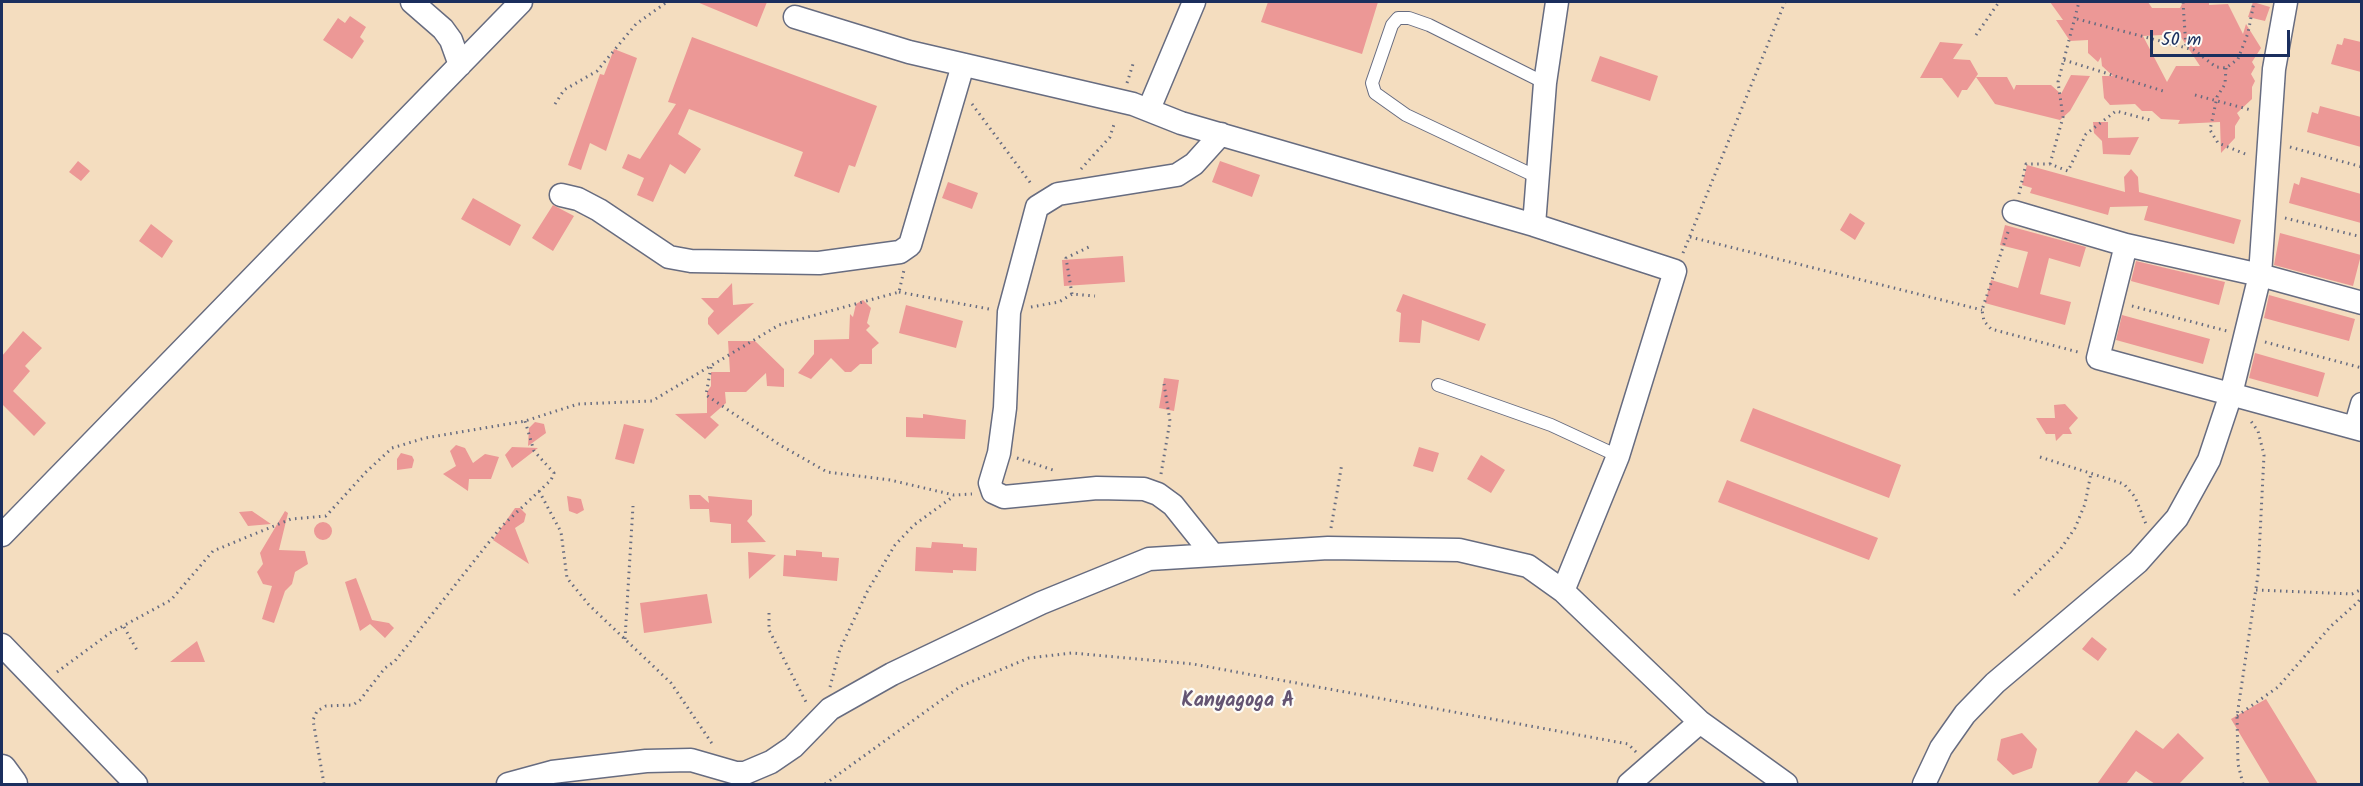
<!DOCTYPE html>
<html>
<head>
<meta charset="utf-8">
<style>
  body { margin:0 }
  #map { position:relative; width:2363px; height:786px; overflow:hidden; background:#f4ddbf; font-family:Kalam,sans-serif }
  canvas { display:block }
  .frame { position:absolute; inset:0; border:3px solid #1b2f5e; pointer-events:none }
  .scale { position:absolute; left:2150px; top:30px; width:140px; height:27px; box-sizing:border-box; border:3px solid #1b2f5e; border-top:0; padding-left:8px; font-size:18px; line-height:21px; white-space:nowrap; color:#1b2f5e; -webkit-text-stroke:4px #fdfcf7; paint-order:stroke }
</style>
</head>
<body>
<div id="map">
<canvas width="2363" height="786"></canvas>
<div class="frame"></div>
<div class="scale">50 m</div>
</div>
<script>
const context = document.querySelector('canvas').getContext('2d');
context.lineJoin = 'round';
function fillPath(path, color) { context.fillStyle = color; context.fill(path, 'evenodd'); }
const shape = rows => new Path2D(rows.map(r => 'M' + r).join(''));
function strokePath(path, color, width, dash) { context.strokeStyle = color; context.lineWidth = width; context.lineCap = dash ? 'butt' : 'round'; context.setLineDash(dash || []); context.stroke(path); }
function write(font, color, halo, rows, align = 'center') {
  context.font = font + ' Kalam,sans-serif'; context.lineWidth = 4.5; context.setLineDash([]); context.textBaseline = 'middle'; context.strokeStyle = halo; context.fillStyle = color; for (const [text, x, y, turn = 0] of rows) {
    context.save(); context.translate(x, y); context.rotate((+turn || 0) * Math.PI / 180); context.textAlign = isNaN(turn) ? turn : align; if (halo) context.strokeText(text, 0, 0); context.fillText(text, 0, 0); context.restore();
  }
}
fillPath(shape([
  [697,2,767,2,757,27],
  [1268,2,1378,2,1362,54,1261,22],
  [2050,2,2148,2,2152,8,2180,8,2183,2,2209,2,2209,5,2228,4,2243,34,2246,24,2261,48,2252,62,2255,67,2251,74,2255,81,2252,87,2252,99,2237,113,2240,118,2235,126,2235,138,2221,153,2220,122,2178,124,2180,120,2161,119,2152,111,2142,111,2135,104,2110,105,2104,98,2102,76,2113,76,2102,66,2101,57,2098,62,2088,53,2088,40,2070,41,2056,20,2063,20],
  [2179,34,2200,66,2176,66,2167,82,2143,36],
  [2253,2,2270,7,2265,21,2248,17],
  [350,16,366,27,360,37,364,41,352,59,323,40,338,18,345,23],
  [692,37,877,106,855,167,849,165,839,193,794,176,803,152,689,109,678,134,701,149,685,174,670,164,653,202,637,195,644,178,622,168,628,154,640,159,676,104,668,102],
  [2344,38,2361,42,2361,72,2331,64,2337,44,2342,45],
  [1940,42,1963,44,1953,59,1970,60,1978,74,1976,77,2007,77,2014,90,2016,85,2051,85,2061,94,2071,75,2090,76,2070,111,2060,120,1995,104,1976,77,1967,90,1962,90,1958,98,1942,78,1920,78],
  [614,49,637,58,606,151,590,143,581,170,568,165,600,74,604,75],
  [1600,56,1658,76,1650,101,1591,81],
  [2320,106,2361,117,2361,147,2307,132,2312,112,2318,114],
  [2093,122,2108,122,2108,138,2139,137,2130,155,2103,154,2102,141,2094,133],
  [78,161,90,171,81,181,69,172],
  [1220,161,1260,175,1252,197,1212,182],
  [2027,165,2125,192,2124,177,2131,169,2138,177,2139,192,2241,220,2234,244,2144,220,2148,206,2110,207,2108,215,2030,193,2032,188,2022,185],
  [2301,177,2361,194,2361,223,2289,203,2294,183,2299,185],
  [948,182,978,193,972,209,942,198],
  [473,198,521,225,510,246,461,219],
  [553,205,574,216,553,251,532,238],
  [1850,213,1865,223,1855,240,1840,230],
  [151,224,173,241,162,258,139,241],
  [2005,225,2086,247,2080,267,2049,258,2040,294,2071,302,2065,325,1985,303,1991,280,2018,288,2028,252,2000,245],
  [2280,233,2361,255,2353,286,2274,265],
  [1123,256,1125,282,1064,286,1062,260],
  [2136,261,2225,282,2219,305,2131,281],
  [732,283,733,305,754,303,718,335,708,324,708,318,714,311,701,298,718,298],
  [1403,294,1486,324,1479,341,1422,320,1420,343,1399,342,1401,313,1396,311],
  [2269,295,2355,319,2349,341,2264,318],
  [863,300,871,308,867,323,870,326,866,330,879,343,872,349,872,364,860,364,851,372,845,372,831,358,811,379,798,373,814,354,814,340,849,339,850,314,853,317,856,304],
  [906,305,963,321,956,348,899,333],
  [2122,315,2210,339,2203,364,2116,340],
  [23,331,42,348,25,366,30,371,13,391,46,423,34,436,2,404,2,356],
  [728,341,755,341,784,369,784,387,767,386,766,373,746,392,725,392,726,403,710,417,719,425,705,439,675,414,707,413,707,392,711,386,711,372,730,372],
  [2255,353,2325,373,2318,397,2249,378],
  [1164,378,1179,380,1174,411,1159,408],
  [2065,404,2078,418,2069,428,2072,434,2063,434,2056,441,2055,434,2046,434,2036,418,2055,418,2054,405],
  [1753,408,1901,465,1889,498,1740,441],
  [923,414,966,420,965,439,906,437,906,417,923,418],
  [535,422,544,424,546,433,528,446,529,428],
  [624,424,644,429,634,464,615,459],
  [456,445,465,448,473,463,485,454,499,457,491,479,469,479,468,491,443,474,456,466,450,451],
  [512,447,538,448,512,468,505,455],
  [1419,447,1439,453,1433,472,1413,466],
  [401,453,412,456,414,460,412,468,397,470,397,459],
  [1481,455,1505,470,1491,493,1467,479],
  [1727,480,1878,538,1869,560,1718,502],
  [689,495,700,495,709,503,708,496,752,500,752,515,747,521,766,542,731,543,731,524,710,522,709,509,690,509],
  [567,496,581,499,584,510,577,514,569,511],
  [515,508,520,508,526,514,524,522,515,528,529,564,493,540],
  [252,511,271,524,248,526,239,512],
  [285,511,288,513,279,550,305,551,308,564,295,572,292,584,285,591,274,623,262,619,272,586,263,584,257,572,263,564,260,553],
  '314 531a9 9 0 1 1 18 0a9 9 0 1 1-18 0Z',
  [932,542,963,544,963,547,977,548,976,571,953,570,953,573,915,571,916,547,931,548],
  [796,550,822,552,822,557,839,558,837,581,783,576,784,555,796,556],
  [748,552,776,555,749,579],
  [356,578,372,620,389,623,394,628,385,638,370,624,360,631,345,582],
  [707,594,712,623,644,633,640,603],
  [2092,637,2107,649,2098,661,2082,649],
  [197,641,205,662,170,662],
  [2266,699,2318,784,2270,784,2231,719],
  [2136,730,2163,749,2178,733,2204,758,2179,784,2155,784,2136,771,2126,784,2097,784],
  [2022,733,2037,749,2032,768,2013,775,1997,760,2001,739]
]), '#ec9896');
const service = shape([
  [1535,176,1406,115,1375,93,1372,83,1392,25,1398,18,1409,18,1429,25,1545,83],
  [1438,385,1551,425,1618,456]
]);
const minor = shape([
  [412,2,443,29,451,40,460,65],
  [1557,2,1545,83,1534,225,1675,271,1618,456,1563,591,1700,722,1786,784],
  [795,17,909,52,1133,104,1181,123,1534,225],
  [1149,109,1194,2],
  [561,195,578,199,599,210,669,257,691,261,819,263,900,252,910,245,963,65],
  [2014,212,2126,245,2260,275,2362,303],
  [2126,245,2098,358,2362,430],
  [2355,428,2362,404],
  [2,535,521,2],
  [1213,555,1173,505,1158,494,1144,489,1097,488,1004,497,993,492,990,483,999,453,1005,408,1009,312,1037,207,1058,194,1177,175,1194,164,1221,134],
  [2,645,136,784],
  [508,784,552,772,646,761,691,760,736,773,745,773,771,762,793,747,830,709,892,674,1041,603,1149,559,1328,548,1459,550,1528,566,1563,591],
  [1629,784,1700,722],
  [1924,784,1941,748,1965,714,1995,683,2138,562,2177,518,2209,460,2231,394,2260,275,2274,69,2286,2]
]);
const tertiary = shape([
  [2,769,13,784]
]);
strokePath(service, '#676c80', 14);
strokePath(minor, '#676c80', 25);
strokePath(tertiary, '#676c80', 31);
strokePath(shape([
  [2183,2,2186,48],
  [2077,19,2194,50,2216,67,2226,68,2238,59,2248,33,2254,2],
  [1976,35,1999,2],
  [2064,60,2163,91],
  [2226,68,2225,84,2217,97,2210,130,2218,143,2248,155],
  [1127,83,1133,64],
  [2195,95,2251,110],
  [555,104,564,90,597,71,636,24,667,2],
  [972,104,1032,185],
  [2290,147,2362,167],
  [2050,164,2063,117,2058,82,2079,2],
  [1081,169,1110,137,1115,121],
  [2019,194,2026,164,2050,164,2068,171,2086,134,2116,111,2150,120],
  [2285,218,2362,237],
  [2008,232,1982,310,1984,321,1991,329,2078,352],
  [1690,237,1982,310],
  [1683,253,1785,2],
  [899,292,989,309],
  [1072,294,1066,258,1091,246],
  [2132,306,2227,331],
  [1031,307,1059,302,1072,294,1095,296],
  [2265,342,2362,368],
  [711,367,706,395,780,445,827,472,890,480,954,495,972,494],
  [2040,457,2124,484,2135,497,2146,524],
  [1017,458,1053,470],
  [1161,474,1170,421,1164,384],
  [539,491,561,532,567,578,589,605,671,683,713,745],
  [1331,528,1342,463],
  [2256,590,2352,594,2362,589],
  [2014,595,2060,550,2075,528,2085,504,2091,473],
  [769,613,769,630,807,704],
  [124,627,138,652],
  [625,639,633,506],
  [57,672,110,633,171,600,213,551,291,519,326,516,366,472,392,448,425,438,525,421,578,404,652,401,779,325,899,292,904,270],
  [830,687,840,649,868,590,895,545,914,525,954,496],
  [2237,716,2278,687,2331,626,2358,602,2362,596],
  [324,784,313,720,317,711,326,706,353,705,360,700,385,668,395,661,501,527,551,480,554,473,534,451,525,421],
  [825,784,961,686,1029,658,1072,653,1193,664,1628,744,1637,753],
  [2243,784,2238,764,2237,716,2258,575,2264,455,2258,431,2250,420]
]), '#676c80', 3, [1.5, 4.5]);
strokePath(service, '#fff', 12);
strokePath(minor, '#fff', 22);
strokePath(tertiary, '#fff', 28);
write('bold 20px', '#645472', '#fdfcf7', [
  ["Kanyagoga A",1238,703]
]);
</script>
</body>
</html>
